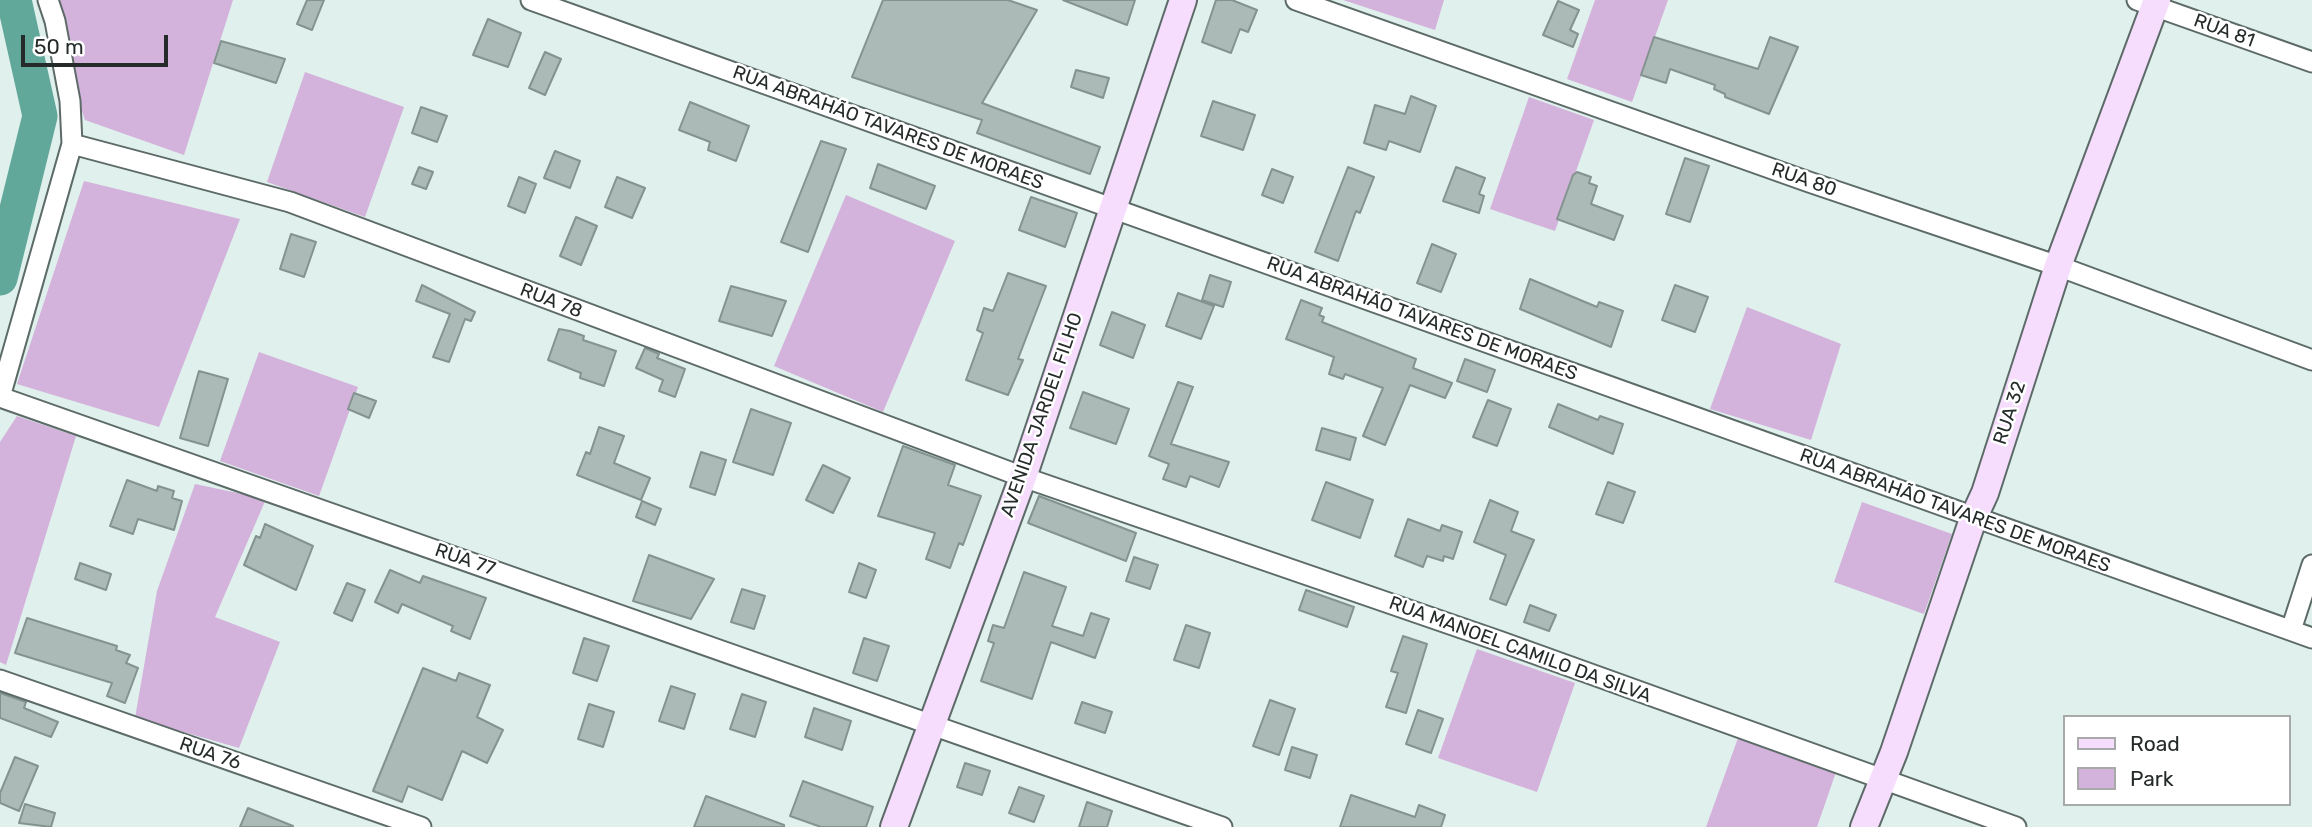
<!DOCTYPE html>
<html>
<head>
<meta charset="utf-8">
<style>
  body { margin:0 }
  #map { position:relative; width:2312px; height:827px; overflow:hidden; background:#e0f0ec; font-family:Rubik,sans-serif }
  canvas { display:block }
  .legend { position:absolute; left:2063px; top:715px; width:228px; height:91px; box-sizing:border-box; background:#fff; border:2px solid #a8aaaa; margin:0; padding:9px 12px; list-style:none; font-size:21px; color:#252b2a }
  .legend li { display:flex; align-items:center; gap:14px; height:35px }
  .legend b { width:35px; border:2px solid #a8aaaa }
  .scale { position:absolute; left:21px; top:35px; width:147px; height:32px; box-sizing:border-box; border:4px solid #252b2a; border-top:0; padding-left:9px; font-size:21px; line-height:24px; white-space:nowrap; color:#252b2a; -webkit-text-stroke:5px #fff; paint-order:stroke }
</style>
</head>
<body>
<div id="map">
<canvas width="2312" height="827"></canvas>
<ul class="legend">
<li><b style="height:9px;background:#f6dcfd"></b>Road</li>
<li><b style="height:19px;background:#d3b2dc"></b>Park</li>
</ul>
<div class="scale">50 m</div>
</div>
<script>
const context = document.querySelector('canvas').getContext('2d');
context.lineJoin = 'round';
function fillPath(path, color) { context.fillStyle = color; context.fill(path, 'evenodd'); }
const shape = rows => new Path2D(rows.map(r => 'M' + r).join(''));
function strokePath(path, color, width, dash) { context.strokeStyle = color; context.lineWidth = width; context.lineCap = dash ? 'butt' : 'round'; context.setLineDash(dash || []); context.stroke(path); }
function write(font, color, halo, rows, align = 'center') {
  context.font = font + ' Rubik,sans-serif'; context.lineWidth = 5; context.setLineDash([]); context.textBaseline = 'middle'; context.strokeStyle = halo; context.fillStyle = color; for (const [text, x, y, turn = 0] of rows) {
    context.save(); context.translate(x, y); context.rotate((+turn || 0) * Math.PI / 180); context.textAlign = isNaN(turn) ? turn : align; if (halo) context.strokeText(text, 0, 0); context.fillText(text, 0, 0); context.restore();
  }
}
fillPath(shape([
  [45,0,233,0,184,155,85,120],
  [1343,0,1444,0,1435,30],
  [1595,0,1668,0,1632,102,1567,79],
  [305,72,404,107,365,217,267,182],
  [1529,97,1594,120,1555,231,1490,209],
  [84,181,240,219,159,427,17,384],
  [846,195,955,241,883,412,774,366],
  [1747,307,1841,344,1811,440,1710,409],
  [259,352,358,387,319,496,220,461],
  [17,416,76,436,6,665,0,662,0,442],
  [195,484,266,499,215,617,280,642,239,748,135,718,157,591],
  [1862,502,1952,534,1924,614,1834,582],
  [1477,649,1575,683,1537,792,1438,758],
  [1738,738,1836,772,1817,827,1706,827]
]), '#d3b2dc');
strokePath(shape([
  [0,278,40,116,14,0]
]), '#61a79a', 35);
const building = shape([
  [307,0,324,0,312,30,297,24,307,0],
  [883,0,1008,0,1037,10,982,103,1100,147,1090,174,977,133,982,120,852,77,883,0],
  [1063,0,1135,0,1127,25,1063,0],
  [1216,0,1232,0,1257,10,1248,32,1240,29,1231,53,1202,42,1216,0],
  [1558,1,1579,10,1570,30,1578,34,1573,47,1543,35,1558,1],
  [488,19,521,33,508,67,473,55,488,19],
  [1654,37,1758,69,1770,37,1798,47,1769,114,1725,97,1725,94,1714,89,1715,85,1670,69,1666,83,1641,75,1654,37],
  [221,41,285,59,276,83,214,63,221,41],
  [545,52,561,59,545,95,529,88,545,52],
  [1076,70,1109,78,1103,98,1071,87,1076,70],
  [1411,96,1436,106,1420,152,1389,141,1386,150,1364,143,1375,105,1405,114,1411,96],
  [1213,101,1255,115,1243,150,1201,136,1213,101],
  [690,102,749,126,736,161,708,150,710,142,679,130,690,102],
  [421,107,447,116,437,142,412,133,421,107],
  [821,141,846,149,808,252,781,242,821,141],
  [555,151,580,161,570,188,544,178,555,151],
  [1685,158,1709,166,1690,222,1666,214,1685,158],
  [878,164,935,186,926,209,870,188,878,164],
  [419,167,433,172,426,189,412,184,419,167],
  [1348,167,1374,177,1360,213,1356,211,1338,261,1315,252,1348,167],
  [1456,167,1485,178,1479,194,1484,196,1479,213,1443,201,1456,167],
  [1272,169,1293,177,1283,203,1262,195,1272,169],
  [1577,172,1591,177,1589,183,1597,186,1591,204,1623,216,1614,240,1557,219,1573,175,1577,172],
  [519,177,536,184,525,213,508,206,519,177],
  [617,177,645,188,632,218,605,207,617,177],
  [1031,197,1077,213,1065,247,1019,230,1031,197],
  [576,217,597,226,581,265,560,256,576,217],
  [291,234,316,242,304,277,280,269,291,234],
  [1432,244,1456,254,1441,292,1417,283,1432,244],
  [1008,273,1046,286,1018,359,1023,360,1008,395,966,380,983,333,977,330,984,308,993,311,1008,273],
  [1210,275,1231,282,1223,307,1202,300,1210,275],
  [1530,279,1597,307,1599,302,1623,311,1611,347,1520,309,1530,279],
  [422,285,475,312,471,321,465,319,449,362,433,357,450,314,416,301,422,285],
  [1675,285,1708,297,1695,332,1662,320,1675,285],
  [731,286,786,301,772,336,719,321,731,286],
  [1178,293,1214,306,1201,339,1166,326,1178,293],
  [1301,300,1322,308,1319,315,1324,317,1322,322,1416,359,1413,368,1452,383,1445,398,1410,385,1385,445,1363,436,1383,388,1345,374,1343,379,1329,374,1334,357,1286,339,1301,300],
  [1112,312,1145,325,1133,358,1100,345,1112,312],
  [559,329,570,331,584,336,583,340,616,351,604,386,580,378,581,373,548,360,559,329],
  [645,348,659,354,657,358,685,369,675,397,659,391,663,380,636,368,645,348],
  [1465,359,1495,370,1487,392,1457,381,1465,359],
  [199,371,228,379,208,446,180,438,199,371],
  [1178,382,1193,387,1171,444,1229,462,1219,487,1190,476,1186,487,1163,479,1169,464,1149,456,1178,382],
  [1083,392,1129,409,1116,444,1070,428,1083,392],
  [354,393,376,401,369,418,348,409,354,393],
  [1488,400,1511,409,1497,446,1473,437,1488,400],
  [1558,404,1598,420,1600,416,1623,424,1613,454,1549,427,1558,404],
  [751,409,791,423,773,475,733,462,751,409],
  [599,427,624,436,614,463,650,478,641,500,577,475,586,452,590,454,599,427],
  [1322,428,1356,438,1350,460,1316,450,1322,428],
  [903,446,955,465,948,485,981,496,963,545,959,543,950,568,926,559,935,533,878,516,903,446],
  [701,452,726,460,715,495,690,487,701,452],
  [823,465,850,478,833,513,806,500,823,465],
  [127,480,157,491,158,486,174,491,172,498,182,501,174,530,138,519,133,534,110,526,127,480],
  [1326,482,1373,500,1360,538,1312,520,1326,482],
  [1608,482,1635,492,1623,523,1596,514,1608,482],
  [1039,496,1136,533,1126,561,1028,523,1039,496],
  [1490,500,1518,512,1511,531,1534,540,1506,605,1490,599,1506,555,1474,542,1490,500],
  [642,501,661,509,655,525,636,517,642,501],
  [1408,519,1440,531,1442,525,1462,532,1453,559,1444,556,1443,561,1427,556,1423,567,1395,556,1408,519],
  [265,524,313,546,296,590,244,565,256,536,260,538,265,524],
  [649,555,714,579,691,619,633,601,649,555],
  [1134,557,1158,565,1150,589,1126,581,1134,557],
  [80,563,111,574,106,590,75,579,80,563],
  [859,563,876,570,866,598,849,592,859,563],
  [390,570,420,583,423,576,486,598,470,639,451,631,453,626,402,604,398,613,375,602,390,570],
  [1024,572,1066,587,1052,626,1083,636,1091,613,1109,619,1095,658,1051,642,1032,699,981,681,994,643,988,641,993,625,1004,628,1024,572],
  [347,583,365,590,352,621,334,613,347,583],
  [742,589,765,596,754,629,731,622,742,589],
  [1306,590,1354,607,1347,627,1299,610,1306,590],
  [1530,605,1556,615,1549,631,1524,622,1530,605],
  [27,618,117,646,116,650,130,655,126,663,138,668,125,703,107,696,112,683,15,653,27,618],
  [1186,625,1210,633,1199,668,1174,660,1186,625],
  [1403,636,1427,644,1406,713,1386,707,1398,673,1391,671,1403,636],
  [584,638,609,646,597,681,573,673,584,638],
  [864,638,889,646,877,681,853,673,864,638],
  [423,668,456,681,459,673,490,685,477,717,503,730,487,763,462,751,442,800,408,786,402,802,373,791,423,668],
  [671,686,695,694,684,729,659,721,671,686],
  [0,693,26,702,24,708,58,722,51,737,0,718,0,693],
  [742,694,766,702,755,737,730,729,742,694],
  [1270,700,1295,709,1279,755,1253,746,1270,700],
  [1082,702,1112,712,1105,733,1075,723,1082,702],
  [589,704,614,712,603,747,578,739,589,704],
  [814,708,851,721,842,750,805,737,814,708],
  [1418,710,1443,719,1431,753,1406,744,1418,710],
  [1292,747,1317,755,1310,778,1285,770,1292,747],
  [15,757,38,766,19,811,0,803,0,793,15,757],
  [965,763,990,771,982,795,957,787,965,763],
  [803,781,873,807,866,827,821,827,790,816,803,781],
  [1019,787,1044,796,1034,822,1009,813,1019,787],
  [1351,795,1415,817,1419,805,1445,815,1441,827,1340,827,1351,795],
  [706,796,784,825,784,827,694,827,706,796],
  [1087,802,1112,811,1107,827,1079,827,1087,802],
  [25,804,55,813,51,827,19,823,25,804],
  [248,808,293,826,293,827,240,827,248,808]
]);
fillPath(building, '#abbab6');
strokePath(building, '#859390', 2);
const minor = shape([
  [531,0,2312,638],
  [1296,0,1809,182,2058,266,2312,360],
  [2137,0,2312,62],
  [72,144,290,202,1023,477,1499,641,2016,827],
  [0,397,1222,827],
  [0,397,72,144,70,101,55,21,48,0],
  [2291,630,2312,565],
  [0,680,421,827]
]);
const secondary = shape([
  [894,827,1023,477,1183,0],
  [1864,827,1894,752,1973,519,1985,493,2058,266,2157,0]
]);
strokePath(minor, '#5d6b68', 23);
strokePath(secondary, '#5d6b68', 30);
strokePath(minor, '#fff', 19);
strokePath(secondary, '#f6dcfd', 26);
write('19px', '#252b2a', '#fff', [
  ["RUA 81",2224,31,20],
  ["RUA ABRAHÃO TAVARES DE MORAES",888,128,20],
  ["RUA 80",1804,180,19],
  ["RUA 78",551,301,21],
  ["RUA ABRAHÃO TAVARES DE MORAES",1422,319,20],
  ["RUA 32",2010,413,-72],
  ["AVENIDA JARDEL FILHO",1042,415,-71],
  ["RUA ABRAHÃO TAVARES DE MORAES",1955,511,20],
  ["RUA 77",465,560,19],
  ["RUA MANOEL CAMILO DA SILVA",1520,650,20],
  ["RUA 76",210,754,19]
]);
</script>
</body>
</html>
